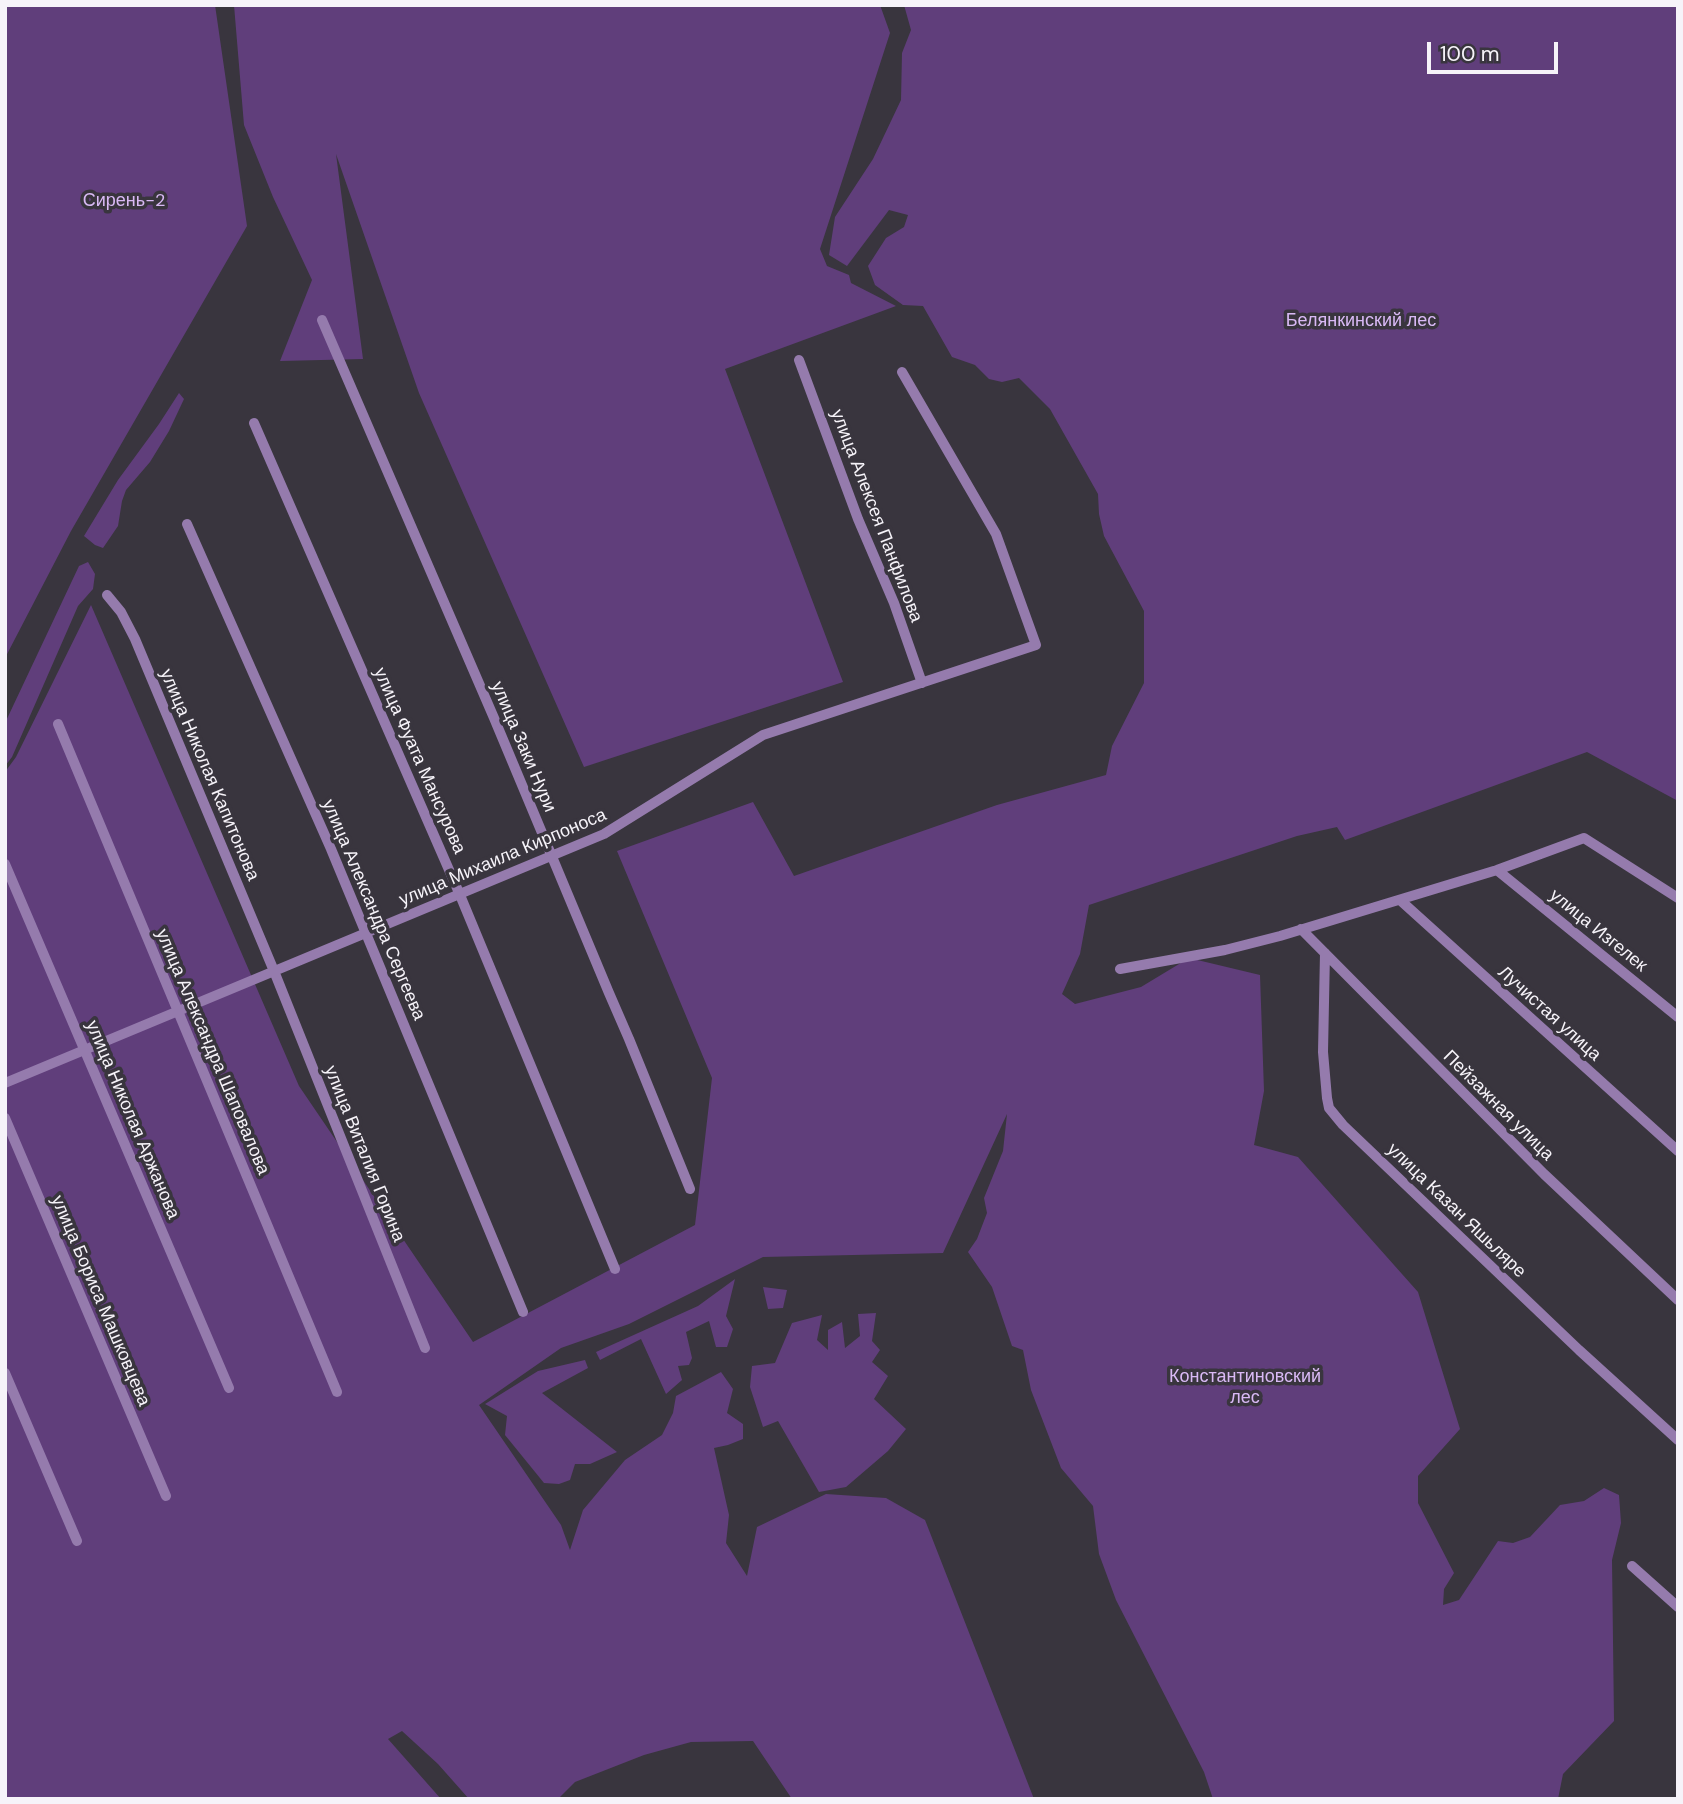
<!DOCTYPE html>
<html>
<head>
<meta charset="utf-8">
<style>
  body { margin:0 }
  #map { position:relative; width:1683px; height:1804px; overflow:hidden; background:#39353e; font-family:"DM Sans",sans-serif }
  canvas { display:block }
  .frame { position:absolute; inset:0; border:7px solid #f6f3f9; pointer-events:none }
  .scale { position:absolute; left:1427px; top:42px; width:131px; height:32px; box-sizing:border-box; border:4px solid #f6f3f9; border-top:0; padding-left:9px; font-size:21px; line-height:24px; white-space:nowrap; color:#f6f3f9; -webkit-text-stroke:5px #39353e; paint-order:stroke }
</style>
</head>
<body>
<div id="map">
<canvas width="1683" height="1804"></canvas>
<div class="frame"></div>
<div class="scale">100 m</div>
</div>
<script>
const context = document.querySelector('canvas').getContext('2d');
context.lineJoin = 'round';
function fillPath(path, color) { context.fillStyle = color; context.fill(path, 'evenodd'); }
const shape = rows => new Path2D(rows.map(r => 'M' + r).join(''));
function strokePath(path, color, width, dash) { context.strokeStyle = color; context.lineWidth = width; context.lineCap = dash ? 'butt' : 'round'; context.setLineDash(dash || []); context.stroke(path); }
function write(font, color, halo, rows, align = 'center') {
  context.font = font + ' "DM Sans",sans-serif'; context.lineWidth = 7; context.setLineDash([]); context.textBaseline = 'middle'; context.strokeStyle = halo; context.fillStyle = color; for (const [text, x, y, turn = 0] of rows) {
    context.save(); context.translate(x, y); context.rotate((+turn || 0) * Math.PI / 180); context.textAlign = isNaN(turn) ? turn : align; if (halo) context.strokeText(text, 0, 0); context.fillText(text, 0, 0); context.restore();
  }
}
fillPath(shape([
  [5,5,215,5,247,226,71,531,5,658],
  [234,5,880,5,890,33,820,249,827,266,849,275,851,283,896,306,725,369,843,682,584,767,419,393,336,154,363,359,280,361,312,280,273,197,244,125],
  [904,5,1678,5,1678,801,1587,752,1345,840,1337,827,1297,836,1089,905,1080,954,1062,994,1075,1004,1141,987,1189,958,1260,975,1264,1091,1254,1145,1298,1157,1418,1292,1460,1429,1418,1476,1418,1503,1454,1573,1444,1589,1443,1605,1459,1600,1498,1541,1513,1543,1530,1537,1560,1505,1584,1501,1604,1488,1619,1495,1621,1523,1612,1560,1614,1721,1563,1774,1558,1799,1213,1799,1204,1772,1116,1600,1099,1554,1093,1506,1061,1468,1031,1390,1023,1350,1012,1346,992,1287,968,1252,977,1239,987,1213,984,1198,1003,1151,1007,1114,943,1253,763,1257,629,1324,561,1348,479,1405,561,1525,570,1550,583,1510,625,1460,662,1435,673,1413,676,1396,721,1372,733,1389,727,1413,743,1424,743,1439,728,1445,714,1448,729,1515,726,1543,747,1576,757,1527,826,1494,886,1498,925,1520,1034,1799,792,1799,753,1741,691,1742,644,1755,575,1782,558,1799,469,1799,438,1764,402,1731,388,1739,441,1799,5,1799,5,772,16,757,91,605,299,1086,473,1342,695,1225,712,1078,617,851,753,802,794,876,997,805,1106,775,1112,746,1144,683,1144,611,1104,536,1099,514,1098,494,1050,409,1019,378,1002,382,989,379,975,365,952,357,923,306,903,305,875,285,868,266,886,238,904,227,908,215,889,210,847,266,829,255,835,217,873,159,901,100,902,53,911,30],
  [179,393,184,399,169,431,150,462,126,490,122,501,118,526,103,548,95,545,84,536,118,480,159,424],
  [88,562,95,574,93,589,78,606,12,757,5,766,5,723,79,566],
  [735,1279,726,1316,733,1329,727,1347,716,1347,709,1321,686,1332,692,1358,689,1365,678,1366,682,1380,666,1394,641,1339,600,1360,596,1352,698,1306],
  [763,1287,787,1290,783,1308,768,1309],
  [876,1313,872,1341,880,1350,872,1362,888,1376,874,1399,906,1429,888,1451,846,1487,819,1492,778,1421,763,1427,750,1387,752,1366,775,1363,792,1323,822,1315,817,1340,828,1350,828,1330,842,1322,845,1348,860,1336,858,1314],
  [585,1360,588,1368,542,1393,617,1452,590,1464,575,1464,570,1480,559,1484,544,1483,505,1435,507,1416,485,1404,538,1371]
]), '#603e7b');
strokePath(shape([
  [322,320,494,718,609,993,629,1039,690,1189],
  [799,360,858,519,894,603,922,683],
  [254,423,460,895,615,1269],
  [187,524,331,849,523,1312],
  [107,595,121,612,135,639,274,971,425,1348],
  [58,724,337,1392],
  [5,864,229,1388],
  [1497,870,1678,1017],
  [1400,900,1678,1151],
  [1301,929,1544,1174,1678,1300],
  [1325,953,1323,1052,1327,1098,1329,1108,1343,1125,1579,1350,1678,1440],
  [1120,969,1225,950,1280,936,1497,870,1584,838,1678,898],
  [5,1083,604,834,763,735,1036,645,996,534,902,372],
  [5,1118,166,1496],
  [5,1373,77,1541],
  [1632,1566,1678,1607]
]), '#957bad', 10);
write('18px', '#d9b9f5', '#39353e', [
  ["Сирень-2",124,201],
  ["Белянкинский лес",1361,321],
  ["Константиновский",1245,1377],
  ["лес",1245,1398]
]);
write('18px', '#f6f3f9', '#39353e', [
  ["улица Алексея Панфилова",876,516,69],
  ["улица Заки Нури",523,747,67],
  ["улица Фуата Мансурова",419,761,66],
  ["улица Николая Капитонова",209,775,67],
  ["улица Михаила Кирпоноса",503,858,-23],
  ["улица Александра Сергеева",373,910,67],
  ["улица Изгелек",1598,931,39],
  ["Лучистая улица",1549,1014,42],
  ["улица Александра Шаповалова",212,1052,67],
  ["Пейзажная улица",1498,1106,45],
  ["улица Николая Аржанова",132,1120,67],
  ["улица Виталия Горина",364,1154,68],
  ["улица Казан Яшьляре",1456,1211,44],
  ["улица Бориса Машковцева",100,1301,67]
]);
</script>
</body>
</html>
